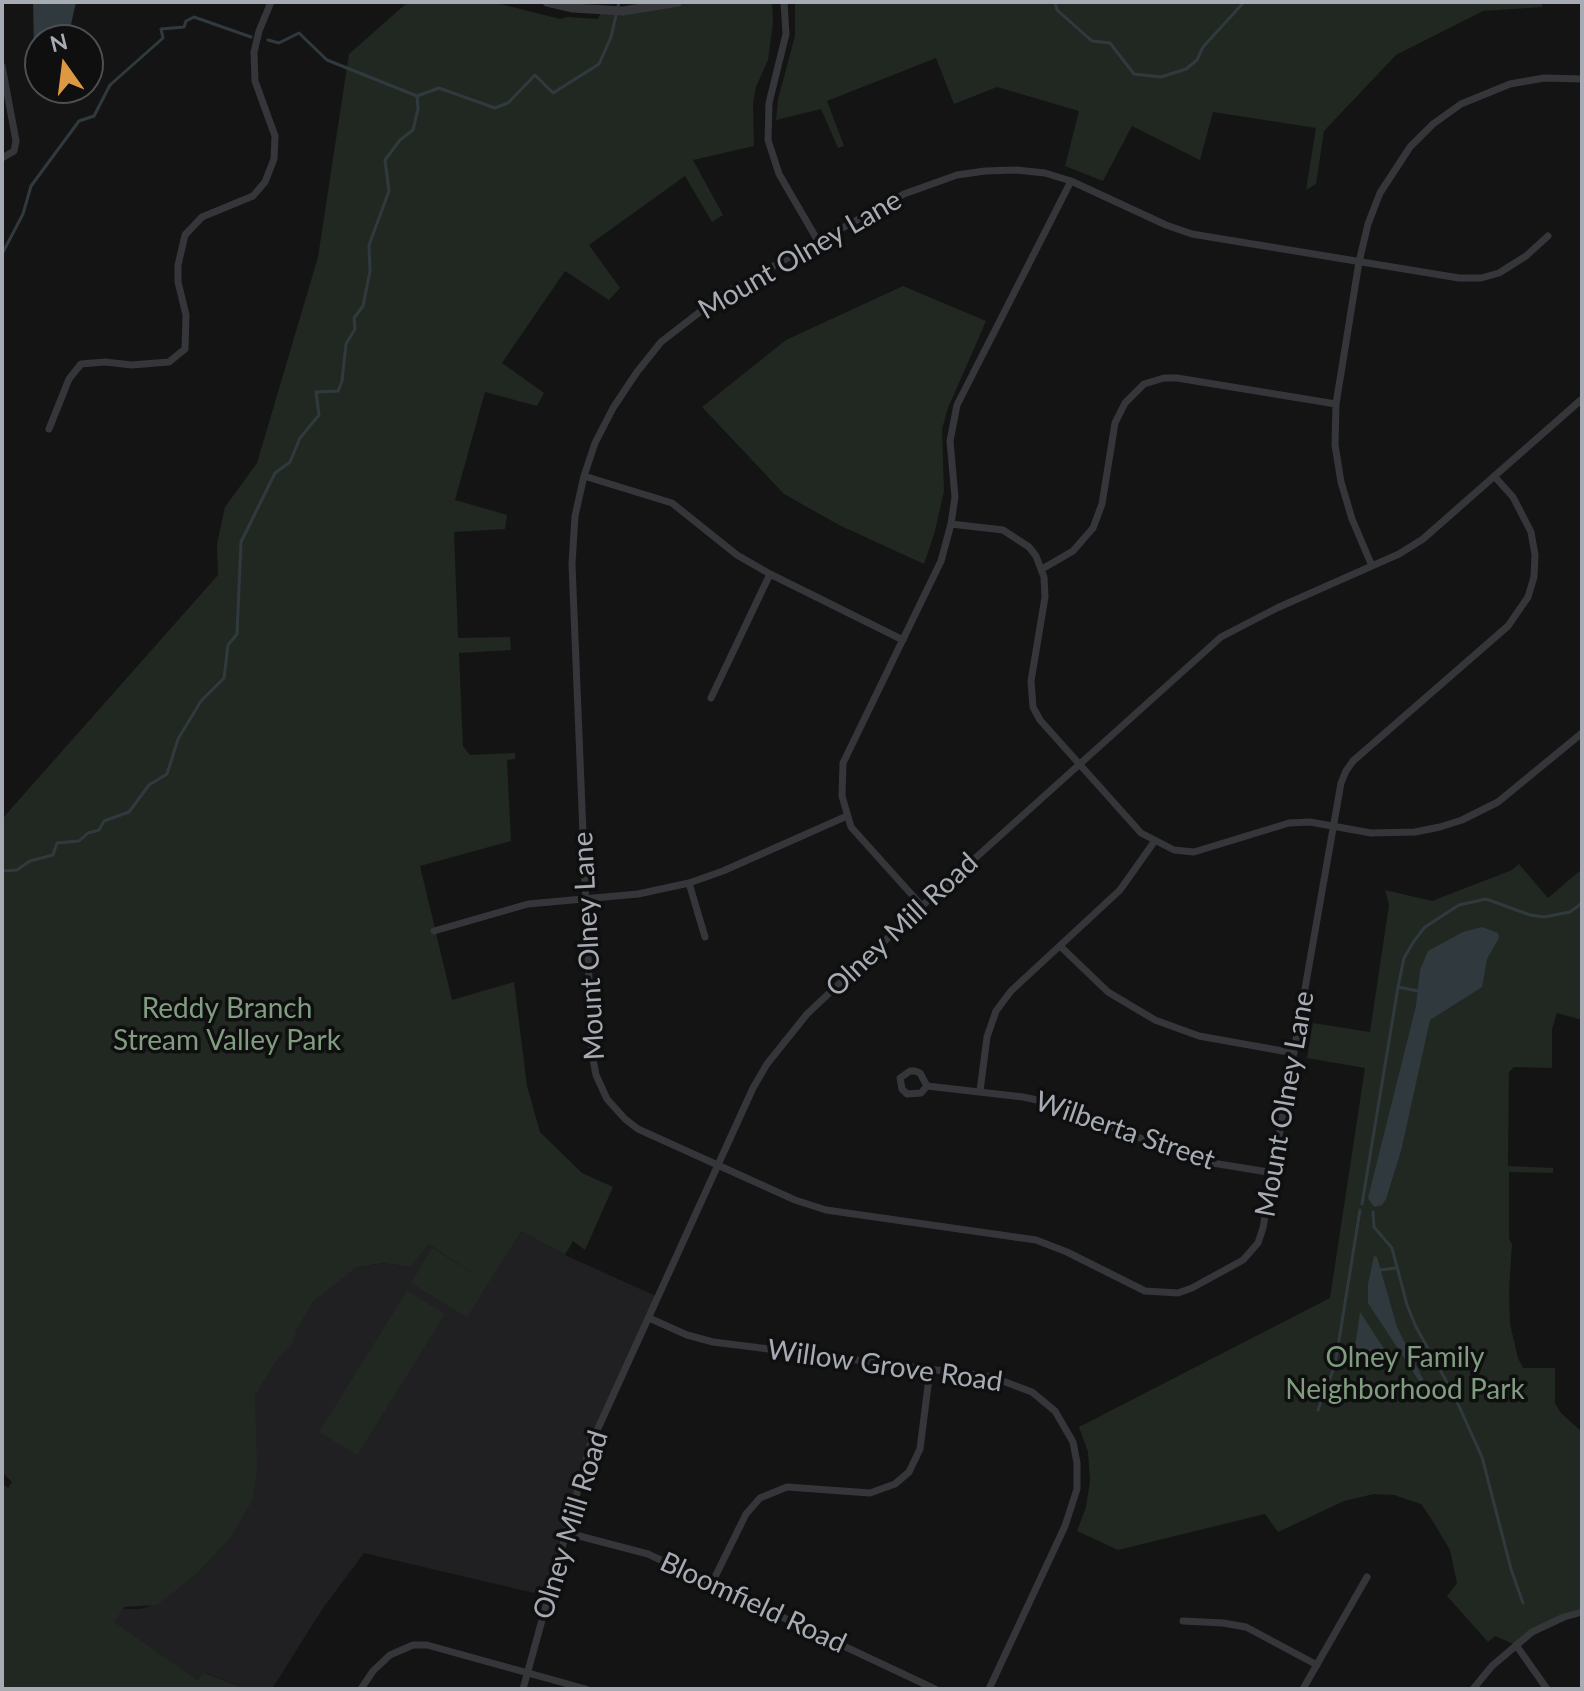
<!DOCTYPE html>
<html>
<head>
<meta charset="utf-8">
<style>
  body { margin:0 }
  #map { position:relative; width:1584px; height:1691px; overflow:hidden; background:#141415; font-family:Lato,sans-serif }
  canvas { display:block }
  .frame { position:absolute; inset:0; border:4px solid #a7acb4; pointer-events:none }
  .north { position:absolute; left:24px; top:24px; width:80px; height:80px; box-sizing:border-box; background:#0f0f10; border:2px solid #4c4e52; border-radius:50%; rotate:346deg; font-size:22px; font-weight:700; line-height:32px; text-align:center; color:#a7acb4 }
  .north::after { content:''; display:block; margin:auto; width:28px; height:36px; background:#dd9844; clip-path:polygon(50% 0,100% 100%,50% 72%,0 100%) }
</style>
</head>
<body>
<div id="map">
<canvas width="1584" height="1691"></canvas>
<div class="frame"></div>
<div class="north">N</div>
</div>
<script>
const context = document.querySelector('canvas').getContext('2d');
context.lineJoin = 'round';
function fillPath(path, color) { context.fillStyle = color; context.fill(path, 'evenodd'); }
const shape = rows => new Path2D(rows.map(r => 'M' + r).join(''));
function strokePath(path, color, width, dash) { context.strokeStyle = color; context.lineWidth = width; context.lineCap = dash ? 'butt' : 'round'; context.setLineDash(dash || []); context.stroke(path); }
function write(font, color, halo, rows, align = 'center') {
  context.font = font + ' Lato,sans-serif'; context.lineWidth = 7; context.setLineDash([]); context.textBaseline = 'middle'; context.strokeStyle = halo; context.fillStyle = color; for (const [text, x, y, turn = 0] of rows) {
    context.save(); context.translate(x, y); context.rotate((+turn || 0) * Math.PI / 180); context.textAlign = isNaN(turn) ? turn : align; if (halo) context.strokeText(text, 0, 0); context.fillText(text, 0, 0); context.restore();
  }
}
fillPath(shape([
  [521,1231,565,1255,658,1297,590,1446,547,1596,364,1553,323,1608,272,1689,247,1689,205,1673,187,1689,2,1689,2,1608,141,1609,162,1601,254,1429,255,1393,301,1314,329,1287,355,1268,384,1263,409,1267,429,1244]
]), '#202022');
fillPath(shape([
  [408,2,493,2,560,19,568,17,598,19,601,12,655,9,686,2,772,2,773,23,768,60,756,87,753,104,754,146,693,160,723,215,712,222,685,176,589,245,620,288,609,300,565,271,502,363,544,393,537,406,485,392,455,500,507,515,505,529,454,532,458,638,510,637,511,650,459,653,463,746,470,755,515,753,515,759,507,760,511,841,420,866,452,1000,514,982,527,1086,540,1132,582,1173,613,1187,585,1250,573,1241,565,1255,521,1231,467,1317,411,1283,432,1248,481,1278,429,1244,410,1267,383,1263,355,1268,313,1302,297,1328,293,1343,278,1358,255,1395,257,1467,253,1499,230,1538,195,1575,157,1605,124,1607,114,1622,197,1680,204,1673,247,1689,2,1689,2,1483,8,1488,12,1482,2,1472,2,819,218,575,217,544,225,507,257,463,318,257,349,54],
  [795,2,1542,2,1542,7,1483,11,1396,55,1324,131,1316,184,1306,190,1316,128,1213,112,1200,160,1132,126,1103,181,1065,166,1079,111,997,87,954,104,936,58,827,101,844,146,838,148,821,109,776,120,778,99,795,36],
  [903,286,986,321,948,408,942,429,944,491,935,531,924,564,839,525,784,494,702,407,786,340],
  [1519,864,1548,898,1582,869,1582,1020,1557,1013,1552,1029,1552,1068,1514,1067,1509,1072,1508,1166,1553,1168,1553,1173,1509,1172,1509,1239,1512,1244,1509,1290,1510,1324,1518,1358,1523,1368,1555,1368,1555,1403,1561,1413,1582,1432,1582,1612,1564,1617,1516,1645,1495,1636,1488,1642,1447,1596,1457,1583,1450,1550,1432,1520,1421,1504,1394,1495,1374,1494,1344,1501,1278,1532,1265,1514,1118,1550,1077,1531,1086,1507,1090,1481,1088,1452,1079,1427,1330,1298,1365,1068,1307,1058,1313,1023,1370,1032,1389,905,1385,890,1432,901,1512,870],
  [407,1291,445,1314,357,1455,319,1432]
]), '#202821');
fillPath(shape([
  [33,2,76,2,70,29,73,40,40,40,40,68,34,48],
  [1482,927,1498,933,1499,938,1487,959,1482,987,1430,1020,1401,1151,1386,1199,1382,1205,1374,1207,1368,1198,1416,1006,1420,970,1428,951,1463,932],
  [1374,1256,1377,1257,1397,1327,1426,1385,1423,1387,1368,1303,1368,1284],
  [1360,1312,1392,1361,1388,1366,1355,1347]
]), '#303a3e');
strokePath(shape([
  [1055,2,1057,10,1092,41,1110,43,1134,74,1161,77,1186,69,1197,60,1203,47,1244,2],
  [268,40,279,43,299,33,327,60,417,96,439,88,495,108,508,103,535,75,553,93,599,64,611,37,619,2],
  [2,254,23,214,31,186,79,121,94,116,110,85,163,38,161,29,184,27,186,21,194,17,251,37],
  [2,871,17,870,30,861,53,855,57,843,79,841,88,833,99,830,104,821,129,812,149,785,167,774,178,739,201,701,224,678,228,645,237,634,241,542,275,473,290,462,300,438,319,415,316,392,338,391,342,381,346,344,355,329,354,318,363,306,370,271,369,245,389,191,385,160,400,140,413,130,418,109,417,96],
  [1398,987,1418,991],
  [1362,1204,1398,987,1404,958,1414,941,1425,927,1459,905,1486,899,1530,915,1544,917,1570,912,1582,903],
  [1373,1212,1374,1227,1392,1248,1407,1305,1416,1327,1453,1393,1482,1457,1511,1569,1523,1603],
  [1380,1270,1396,1268],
  [1318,1410,1335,1365,1360,1210]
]), '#303a3e', 3);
strokePath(shape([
  [784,2,786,34,769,103,768,140,779,174,818,241],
  [2,66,16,141,14,151,2,158],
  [49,429,69,379,81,364,105,362,132,365,169,362,185,349,186,315,178,282,178,265,185,235,202,217,253,196,265,182,274,159,275,136,255,81,254,52,259,31,271,2],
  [584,476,672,503,737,555,770,574,903,640],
  [1494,476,1513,497,1531,532,1535,555,1534,577,1528,597,1508,626,1353,761,1346,771,1341,783,1263,1228,1258,1243,1243,1260,1192,1288,1178,1293,1145,1291,1067,1252,1036,1240,826,1210,795,1200,638,1129,625,1119,607,1099,596,1075,592,1054,572,564,575,516,584,476,595,443,613,408,637,372,661,342,723,294,904,194,957,175,985,171,1016,170,1045,173,1071,181,1166,225,1192,234,1459,278,1481,278,1499,273,1526,256,1548,236],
  [951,524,1003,530,1029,547,1036,556,1044,577,1045,597,1031,681,1033,707,1040,720,1141,833,1174,850,1194,852,1289,823,1310,822,1371,833,1415,832,1440,827,1462,820,1498,802,1582,733],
  [1372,566,1352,519,1341,482,1335,445,1336,404,1359,262,1368,224,1380,193,1410,147,1433,124,1461,104,1510,84,1544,78,1582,79],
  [1042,569,1073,551,1093,528,1102,504,1115,423,1125,403,1144,384,1164,378,1177,378,1336,404],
  [711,698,770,574],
  [689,883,705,937],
  [922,906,851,827,842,796,843,763,941,561,951,524,955,497,950,441,957,405,1071,181],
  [434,931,528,904,638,894,689,883,723,871,847,816],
  [1060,946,1108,992,1155,1020,1199,1036,1294,1053],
  [927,1086,920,1073,915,1071,910,1071,900,1078,902,1089,907,1094,921,1093,927,1086,1023,1097,1046,1102,1200,1161,1274,1173],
  [980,1091,987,1037,996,1011,1011,991,1120,890,1154,842],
  [649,1318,687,1335,713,1342,992,1377,1032,1392,1055,1411,1073,1442,1077,1463,1077,1489,1065,1526,989,1689],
  [564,1532,648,1554,935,1689],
  [712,1583,746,1514,760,1498,787,1487,870,1493,895,1484,909,1472,920,1449,930,1370],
  [1183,1621,1223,1623,1246,1627,1317,1665],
  [1516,1645,1547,1689],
  [361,1689,373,1671,390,1655,413,1645,427,1645,586,1689],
  [523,1689,590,1446,753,1088,767,1064,807,1014,922,906,1221,637,1277,608,1399,554,1423,539,1582,399],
  [1303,1689,1367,1577],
  [1473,1689,1492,1666,1532,1632,1564,1617,1582,1612]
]), '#35363a', 7);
strokePath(shape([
  [547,2,573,8,623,11,678,2]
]), '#35363a', 9);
write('28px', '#a7acb4', '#0f0f10', [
  ["Mount Olney Lane",800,255,-30],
  ["Olney Mill Road",902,925,-43],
  ["Mount Olney Lane",589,946,-93],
  ["Mount Olney Lane",1285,1104,-80],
  ["Wilberta Street",1125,1131,19],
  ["Willow Grove Road",885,1366,8],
  ["Olney Mill Road",571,1525,-73],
  ["Bloomfield Road",753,1603,25]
]);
write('28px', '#819d80', '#0f0f10', [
  ["Reddy Branch",227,1009],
  ["Stream Valley Park",227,1041],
  ["Olney Family",1405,1358],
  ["Neighborhood Park",1405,1390]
]);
</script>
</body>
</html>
